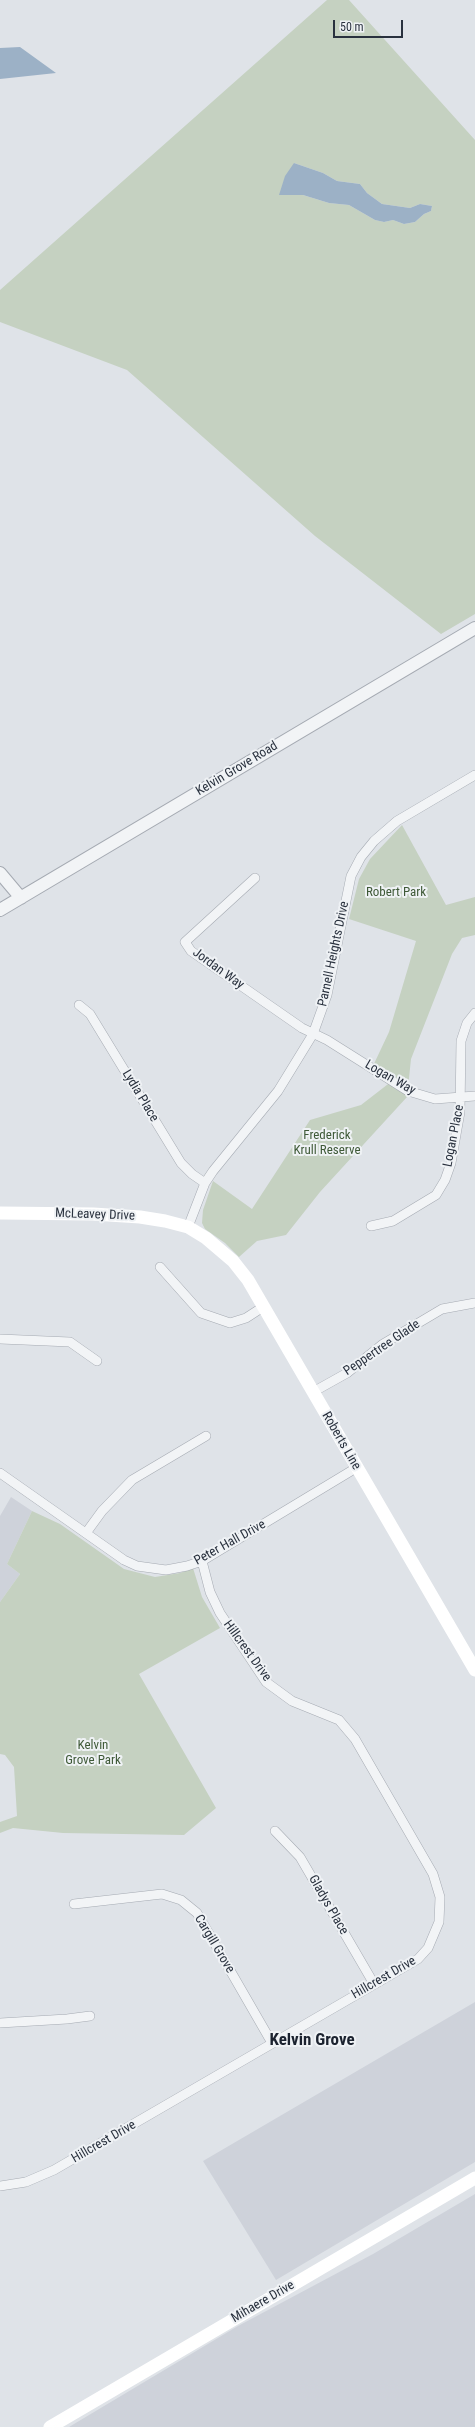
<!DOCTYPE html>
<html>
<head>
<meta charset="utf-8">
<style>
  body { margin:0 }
  #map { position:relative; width:475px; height:2427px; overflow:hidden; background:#dfe3e8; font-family:"Roboto Condensed",sans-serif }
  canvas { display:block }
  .scale { position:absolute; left:333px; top:20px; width:70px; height:18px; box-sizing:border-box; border:2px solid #29313e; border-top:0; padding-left:5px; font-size:12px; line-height:14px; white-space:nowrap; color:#29313e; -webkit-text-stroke:3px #eff2f5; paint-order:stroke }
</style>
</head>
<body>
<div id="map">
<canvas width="475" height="2427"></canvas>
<div class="scale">50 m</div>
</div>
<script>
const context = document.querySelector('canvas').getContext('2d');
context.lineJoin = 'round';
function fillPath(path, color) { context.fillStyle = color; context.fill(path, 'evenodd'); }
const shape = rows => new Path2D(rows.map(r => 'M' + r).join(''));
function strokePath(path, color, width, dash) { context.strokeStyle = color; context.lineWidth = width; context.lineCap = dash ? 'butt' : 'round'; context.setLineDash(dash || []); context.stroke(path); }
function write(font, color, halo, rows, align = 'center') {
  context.font = font + ' "Roboto Condensed",sans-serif'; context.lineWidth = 4; context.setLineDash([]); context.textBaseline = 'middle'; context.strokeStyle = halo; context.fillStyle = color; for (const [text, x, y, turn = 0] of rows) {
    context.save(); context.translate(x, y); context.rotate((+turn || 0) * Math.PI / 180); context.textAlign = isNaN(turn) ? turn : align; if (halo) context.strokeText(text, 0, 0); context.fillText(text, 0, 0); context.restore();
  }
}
fillPath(shape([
  [11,1497,32,1511,7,1564,20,1574,0,1602,0,1516],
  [475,2002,475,2162,276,2280,203,2161],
  [475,2194,475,2427,69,2427,238,2326,373,2254]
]), '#ced2da');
fillPath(shape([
  [327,0,349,0,475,140,475,614,441,634,315,536,127,370,0,322,0,290],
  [294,163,323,173,337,181,360,184,367,193,382,204,410,208,420,204,432,206,431,211,424,214,415,222,404,224,393,220,384,222,375,220,349,205,329,203,303,195],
  [402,825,446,905,475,897,475,935,462,938,452,954,411,1059,407,1097,320,1192,286,1235,257,1241,239,1257,225,1243,205,1229,202,1223,203,1210,213,1181,252,1209,310,1120,361,1105,392,1081,372,1068,389,1032,416,941,349,919,359,879,370,859],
  [32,1511,60,1524,124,1569,155,1577,180,1573,193,1568,202,1597,220,1628,139,1674,216,1808,184,1835,63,1833,13,1828,0,1833,0,1822,17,1816,14,1767,5,1755,0,1754,0,1602,20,1574,7,1564]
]), '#c5d1c1');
fillPath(shape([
  [20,47,56,73,0,79,0,48],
  [294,163,323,173,337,181,360,184,367,193,382,204,410,208,420,204,432,206,431,211,424,214,415,222,404,224,393,220,384,222,375,220,349,205,329,203,303,195,279,195,285,176]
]), '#9cb1c6');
const minor = shape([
  [255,878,185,942,191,951,302,1028,327,1040,408,1091,435,1099,475,1096],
  [79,1005,90,1014,181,1163,192,1174,205,1183],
  [371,1226,393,1221,436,1195,445,1180,451,1163,460,1112,461,1041,467,1023,475,1013],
  [188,1227,205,1183,213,1171,278,1091,313,1034,327,995,351,876,361,857,374,841,397,821,475,775],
  [160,1267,201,1313,230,1323,246,1318,263,1307],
  [0,1339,70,1342,97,1361],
  [313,1392,347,1373,383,1344,442,1309,475,1303],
  [0,1473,124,1560,137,1566,166,1570,187,1566,202,1561,356,1468],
  [86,1533,102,1511,132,1480,206,1436],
  [275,1831,300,1857,374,1984],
  [74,1904,162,1894,181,1900,197,1913,272,2043],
  [0,2023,67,2019,90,2016],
  [0,2186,26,2182,54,2170,418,1959,428,1948,439,1922,440,1897,433,1874,355,1739,339,1720,292,1701,266,1682,220,1613,210,1592,202,1561]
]);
const tertiary = shape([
  [0,873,21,898],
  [0,910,475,628]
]);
strokePath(minor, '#a5aab2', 10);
strokePath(tertiary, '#a5aab2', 14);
strokePath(minor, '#f2f4f6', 9);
strokePath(tertiary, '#f2f4f6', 12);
strokePath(shape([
  [0,1213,93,1214,140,1217,165,1221,188,1227,206,1238,233,1261,248,1280,475,1670],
  [50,2427,475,2178]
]), '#fff', 13);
write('13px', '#29313e', '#eff2f5', [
  ["Kelvin Grove Road",237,769,-31],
  ["Parnell Heights Drive",334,954,-78],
  ["Jordan Way",218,969,36],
  ["Logan Way",390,1078,30],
  ["Lydia Place",140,1096,59],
  ["Logan Place",454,1136,-79],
  ["McLeavey Drive",95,1215,2],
  ["Peppertree Glade",382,1348,-34],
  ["Roberts Line",341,1441,60],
  ["Peter Hall Drive",230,1543,-29],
  ["Hillcrest Drive",247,1651,54],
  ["Gladys Place",328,1905,60],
  ["Cargill Grove",214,1944,59],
  ["Hillcrest Drive",384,1978,-30],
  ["Hillcrest Drive",104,2142,-30],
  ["Mihaere Drive",263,2302,-30]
]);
write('13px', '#3e5937', '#eff2f5', [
  ["Robert Park",396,893],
  ["Frederick",327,1136],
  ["Krull Reserve",327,1151],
  ["Kelvin",93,1746],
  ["Grove Park",93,1761]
]);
write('bold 17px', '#1b222f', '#eff2f5', [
  ["Kelvin Grove",312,2041]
]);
</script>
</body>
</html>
